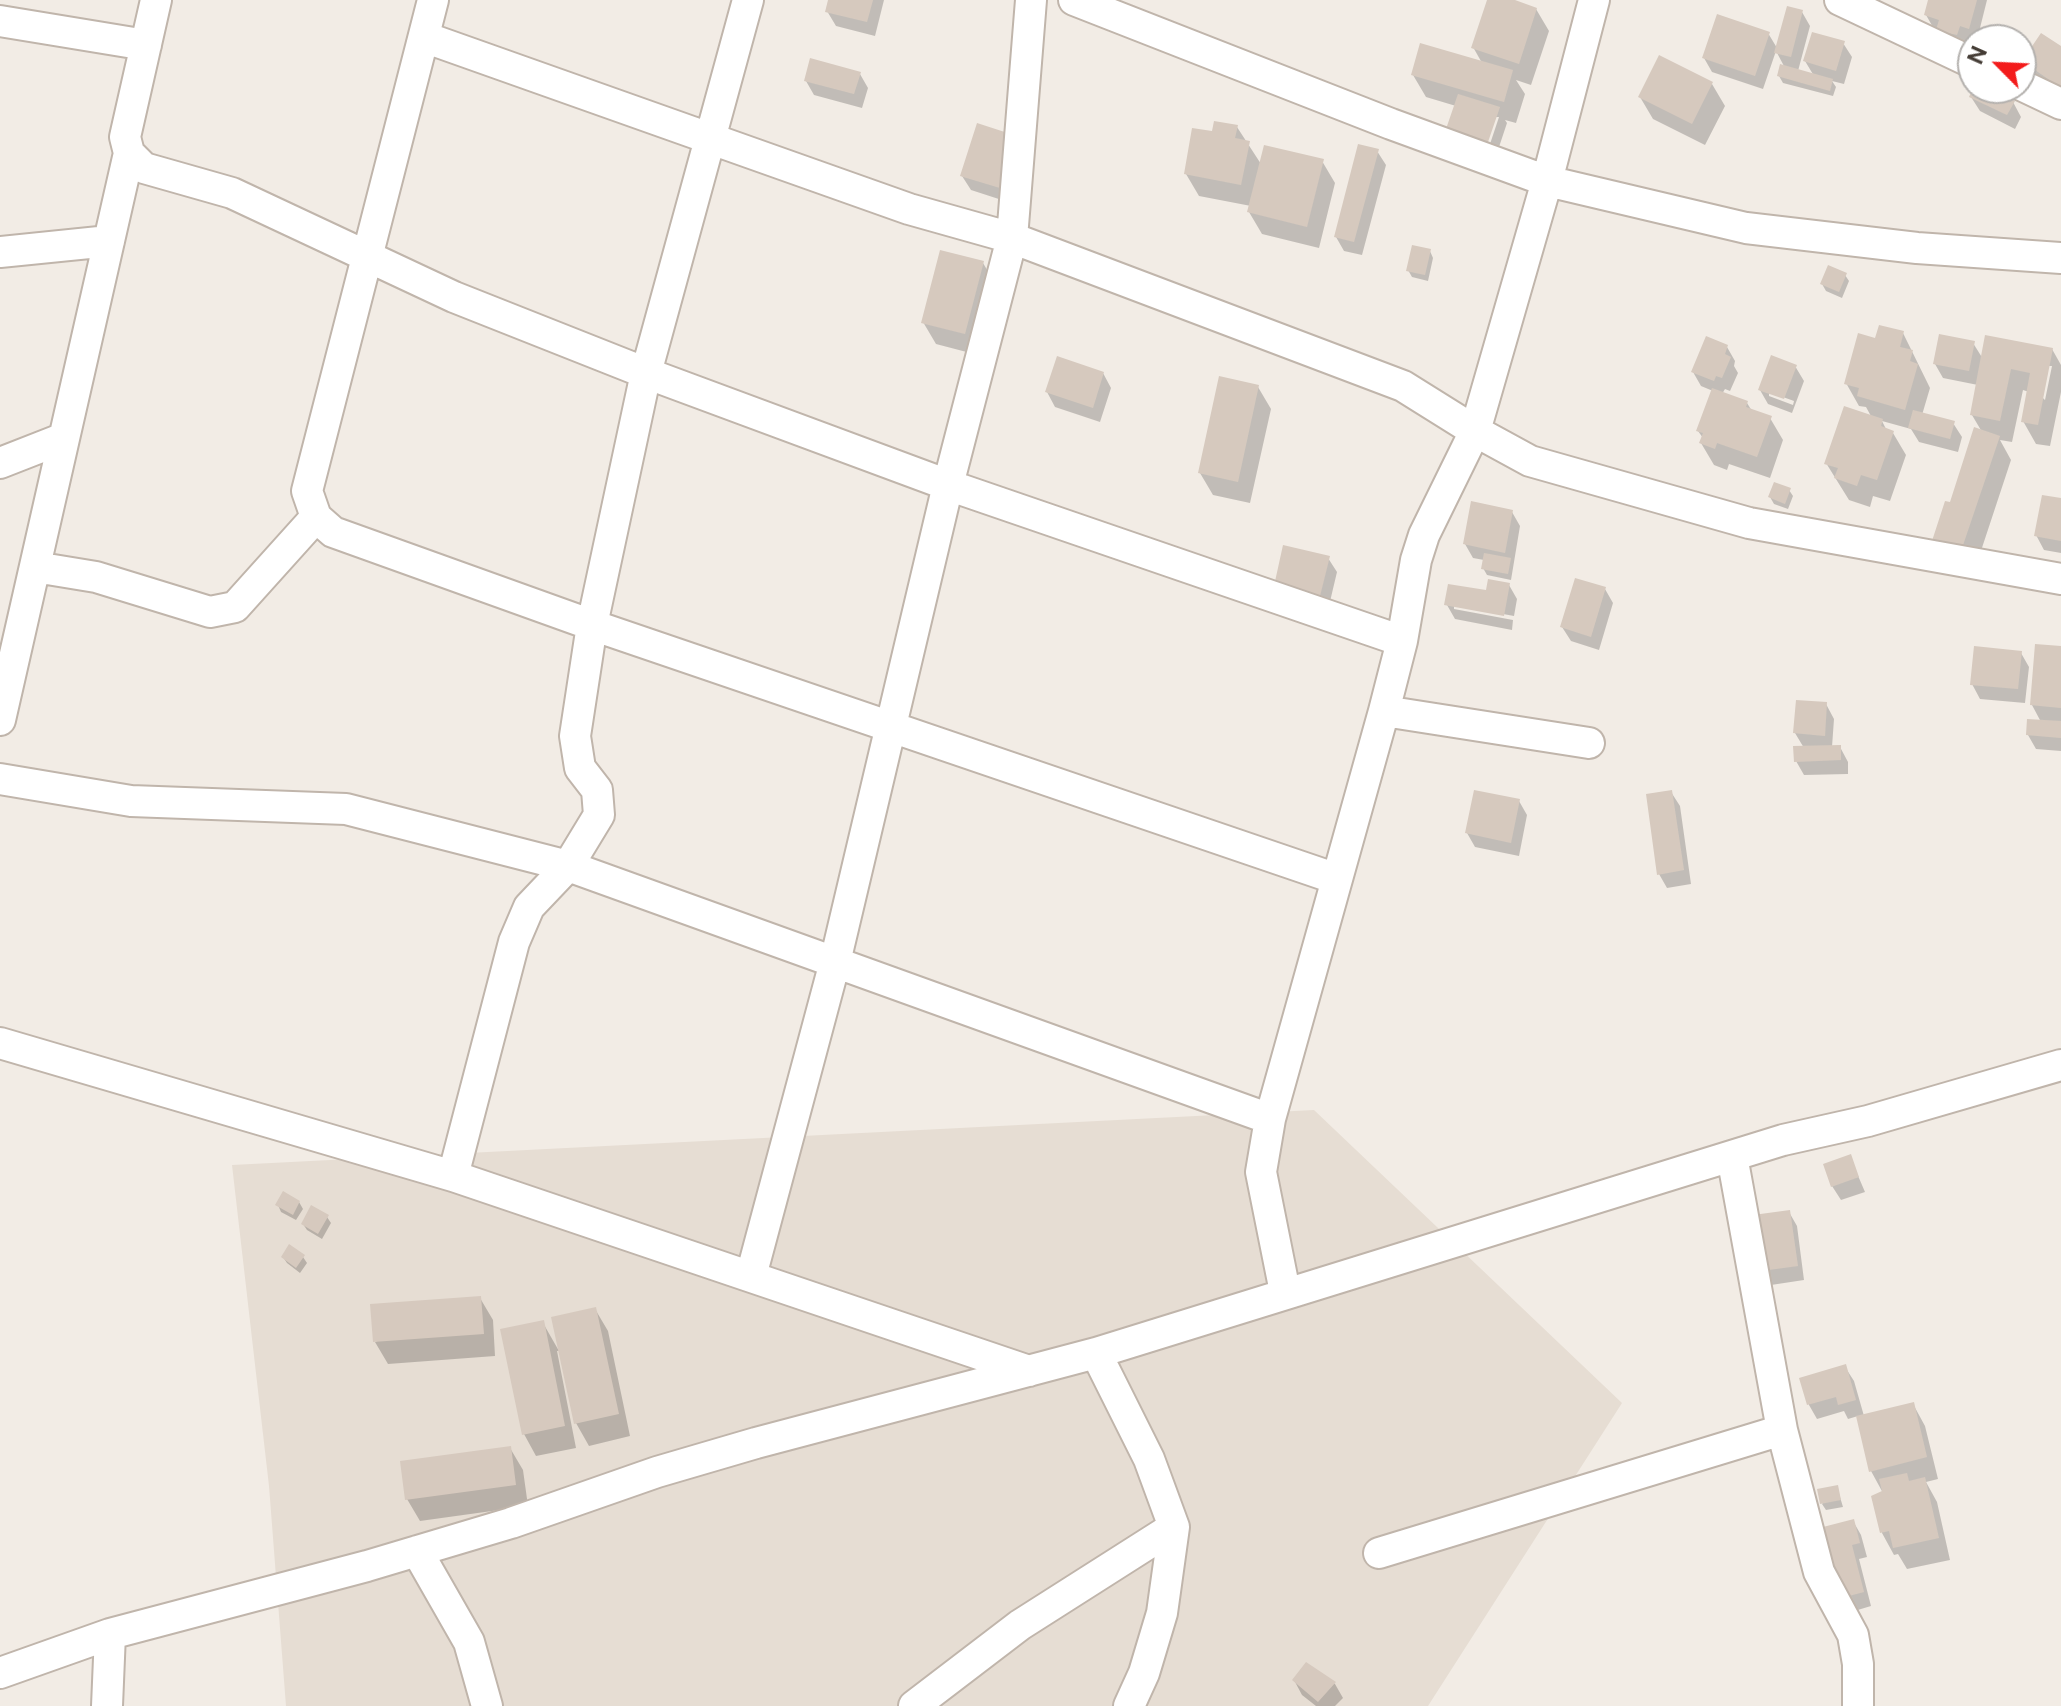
<!DOCTYPE html>
<html>
<head>
<meta charset="utf-8">
<style>
  body { margin:0 }
  #map { position:relative; width:2061px; height:1706px; overflow:hidden; background:#f2ece5; font-family:"Public Sans",sans-serif }
  canvas { display:block }
  .north { position:absolute; left:1957px; top:24px; width:80px; height:80px; box-sizing:border-box; background:#fff; border:2px solid #b4b1ae; border-radius:50%; rotate:294deg; font-size:22px; font-weight:700; line-height:32px; text-align:center; color:#443c35 }
  .north::after { content:''; display:block; margin:auto; width:28px; height:36px; background:#f31b1b; clip-path:polygon(50% 0,100% 100%,50% 72%,0 100%) }
</style>
</head>
<body>
<div id="map">
<canvas width="2061" height="1706"></canvas>
<div class="north">N</div>
</div>
<script>
const context = document.querySelector('canvas').getContext('2d');
context.lineJoin = 'round';
function fillPath(path, color) { context.fillStyle = color; context.fill(path, 'evenodd'); }
const shape = rows => new Path2D(rows.map(r => 'M' + r).join(''));
function strokePath(path, color, width, dash) { context.strokeStyle = color; context.lineWidth = width; context.lineCap = dash ? 'butt' : 'round'; context.setLineDash(dash || []); context.stroke(path); }
fillPath(shape([
  [1314,1110,1622,1403,1428,1706,286,1706,269,1486,232,1165]
]), '#e6ddd3');
fillPath(shape([
  [830,0,884,0,875,36,836,26,827,11],
  [1489,0,1508,0,1536,9,1549,31,1531,85,1516,80,1525,94,1516,123,1505,120,1507,123,1496,156,1457,143,1456,106,1426,97,1413,75,1482,63,1473,47],
  [1495,117,1499,117,1487,153,1483,151],
  [1930,0,1987,0,1977,40,1967,39,1964,49,1934,29,1926,15],
  [1802,12,1810,26,1798,71,1814,76,1805,61,1843,43,1852,57,1844,84,1832,81,1836,87,1833,96,1783,83,1779,76,1785,68,1776,51,1763,89,1712,72,1704,58,1768,33,1777,48],
  [2061,49,2061,95,2033,76,2024,61],
  [860,74,868,88,862,108,814,95,806,81],
  [1712,84,1725,106,1705,145,1653,119,1640,97],
  [1975,88,1984,88,2013,102,2021,117,2015,129,1980,111,1971,97],
  [1237,127,1261,164,1322,161,1335,183,1319,248,1262,234,1249,212,1251,206,1199,196,1186,174,1213,134],
  [1015,138,1008,202,971,190,962,176],
  [1377,151,1386,165,1362,255,1344,251,1336,237],
  [1430,251,1433,258,1428,281,1412,277,1408,270],
  [983,263,996,285,978,355,936,344,923,322],
  [1845,275,1849,281,1842,298,1826,291,1822,284],
  [1903,333,1930,388,1922,415,1953,423,1962,437,1958,452,1919,442,1911,429,1882,421,1887,431,1893,433,1906,455,1890,501,1873,496,1870,507,1849,500,1826,463,1872,418,1866,407,1859,406,1846,383,1877,341],
  [1973,343,1983,359,2052,349,2061,365,2061,392,2050,446,2036,444,2023,421,2029,392,2023,390,2012,442,2000,440,2011,460,1973,575,1946,566,1951,505,1982,432,1972,415,1978,385,1943,378,1935,364],
  [2048,366,2052,366,2045,400,2042,397],
  [1727,347,1735,361,1734,366,1738,373,1730,391,1725,389,1722,394,1747,403,1752,411,1770,418,1783,440,1770,478,1729,464,1727,470,1714,465,1701,443,1703,438,1698,431,1713,391,1701,386,1693,372],
  [1795,366,1804,381,1792,413,1768,404,1760,390],
  [1769,392,1794,401,1793,405,1769,396],
  [1103,373,1111,388,1100,422,1055,407,1047,392],
  [1258,387,1271,409,1250,503,1213,495,1200,473],
  [1789,490,1793,496,1788,509,1774,504,1770,497],
  [2061,500,2061,553,2044,550,2036,535],
  [1512,512,1520,526,1511,580,1487,575,1483,568,1484,560,1473,558,1465,544],
  [1328,558,1337,572,1328,610,1284,600],
  [1509,585,1517,599,1514,616,1454,605,1454,609,1513,620,1512,630,1455,619,1447,605],
  [1605,589,1613,603,1599,650,1571,641,1562,627],
  [2061,648,2061,751,2036,749,2028,735,2041,722,2032,705],
  [2021,653,2029,667,2025,703,1980,699,1972,684],
  [1826,704,1834,719,1832,747,1840,747,1848,762,1848,774,1804,775,1796,761,1804,748,1795,733],
  [1671,792,1680,806,1691,884,1667,888,1659,874],
  [1519,801,1527,815,1519,856,1475,847,1467,833],
  [1850,1157,1865,1192,1841,1200,1832,1186],
  [299,1202,303,1209,296,1220,281,1212,278,1205],
  [1789,1212,1797,1226,1804,1280,1771,1285,1763,1270],
  [327,1217,331,1223,322,1239,307,1230,303,1224],
  [283,1257,303,1257,307,1263,300,1273,287,1263],
  [480,1298,493,1320,495,1356,388,1364,375,1342],
  [595,1309,608,1331,630,1436,589,1446,576,1423],
  [543,1323,559,1351,557,1351,576,1448,536,1456,524,1434],
  [1845,1367,1854,1381,1864,1416,1913,1404,1925,1426,1938,1479,1926,1482,1937,1502,1950,1560,1907,1569,1898,1554,1894,1555,1882,1533,1883,1493,1871,1471,1858,1416,1848,1419,1844,1411,1817,1419,1809,1405,1802,1380],
  [510,1448,523,1470,528,1506,420,1521,407,1499],
  [1837,1487,1843,1507,1826,1510,1822,1504],
  [1853,1521,1861,1535,1867,1557,1859,1559,1871,1606,1851,1612,1843,1597],
  [1306,1664,1335,1684,1343,1698,1335,1706,1316,1706,1302,1695,1294,1680]
]), '#0003');
fillPath(shape([
  [828,0,873,0,867,22,825,12],
  [1487,0,1515,0,1537,8,1519,64,1471,48],
  [1928,0,1977,0,1969,29,1960,26,1957,35,1936,30,1939,20,1924,15],
  [1787,6,1803,10,1791,57,1774,53],
  [1717,14,1770,32,1755,76,1702,58],
  [1812,32,1845,41,1836,71,1803,61],
  [2041,33,2061,46,2061,88,2022,61],
  [1420,43,1513,70,1504,102,1411,75],
  [1659,55,1713,82,1692,124,1638,97],
  [810,58,861,72,854,94,804,81],
  [1780,64,1833,79,1830,91,1777,76],
  [1973,88,1989,88,2015,101,2007,115,1969,97],
  [1458,94,1500,107,1488,142,1446,129],
  [1214,121,1238,125,1235,138,1250,141,1241,185,1184,174,1192,128,1212,131],
  [977,123,1017,136,1000,188,960,176],
  [1358,144,1379,149,1354,242,1334,237],
  [1264,145,1324,159,1307,227,1247,212],
  [1412,245,1431,249,1425,275,1406,271],
  [940,250,984,261,965,334,921,323],
  [1828,265,1847,273,1839,292,1820,284],
  [1879,325,1904,331,1900,347,1913,350,1910,361,1918,364,1905,410,1857,396,1859,388,1844,384,1858,333,1875,338],
  [1939,334,1975,341,1969,371,1933,364],
  [1985,335,2053,348,2038,425,2021,422,2030,373,2011,369,2000,421,1970,415],
  [1706,336,1728,345,1725,354,1731,357,1722,378,1716,376,1714,381,1691,372],
  [1771,355,1797,365,1784,399,1758,390],
  [1057,356,1104,372,1093,408,1045,392],
  [1219,376,1259,385,1238,482,1198,473],
  [1712,388,1748,401,1746,407,1772,416,1757,457,1717,443,1715,449,1699,443,1703,433,1696,431],
  [1844,406,1883,419,1881,426,1894,431,1877,480,1861,475,1857,486,1834,478,1838,468,1824,464],
  [1913,410,1955,421,1950,439,1908,428],
  [1974,427,2000,436,1960,554,1931,544,1945,501,1950,502],
  [1774,482,1791,488,1785,504,1768,497],
  [2042,495,2061,498,2061,541,2034,536],
  [1471,501,1513,510,1505,553,1463,544],
  [1283,545,1330,556,1320,596,1274,586],
  [1484,553,1511,558,1508,574,1481,569],
  [1575,578,1606,587,1591,637,1560,627],
  [1488,579,1510,583,1504,616,1444,605,1448,584,1486,590],
  [2035,644,2061,646,2061,708,2030,705],
  [1974,646,2022,651,2018,689,1970,685],
  [1796,700,1827,702,1825,736,1793,733],
  [2027,719,2061,721,2061,738,2026,735],
  [1841,745,1841,760,1794,762,1793,746],
  [1474,790,1520,799,1511,843,1465,833],
  [1672,790,1684,870,1657,875,1646,794],
  [1851,1154,1859,1177,1831,1187,1823,1164],
  [283,1191,300,1201,293,1215,275,1205],
  [311,1205,329,1215,318,1234,301,1224],
  [1790,1210,1798,1266,1761,1271,1753,1215],
  [289,1244,305,1255,296,1268,281,1257],
  [481,1296,484,1334,373,1342,370,1304],
  [596,1307,619,1414,574,1424,551,1317],
  [544,1320,565,1426,522,1435,500,1329],
  [1846,1364,1856,1400,1838,1405,1836,1397,1807,1405,1799,1378],
  [1914,1402,1927,1457,1869,1472,1856,1416],
  [511,1446,516,1485,405,1500,400,1461],
  [1907,1473,1909,1481,1925,1477,1939,1538,1893,1548,1889,1531,1880,1533,1871,1496,1882,1491,1879,1479],
  [1838,1485,1841,1500,1820,1504,1817,1489],
  [1854,1519,1860,1543,1852,1545,1864,1592,1841,1598,1823,1527],
  [1306,1662,1336,1682,1318,1702,1292,1680]
]), '#d6c9be');
const minor = shape([
  [156,0,125,137,129,153,144,168,232,193,454,297,646,373,948,485,1402,641],
  [433,0,307,491,316,517,333,532,592,625,1337,879],
  [1074,0,1391,124,1547,181,1475,431,1530,461,1749,523,2061,579],
  [1594,0,1547,181,1746,228,1917,248,2061,258],
  [1840,0,1973,63],
  [0,21,146,45],
  [424,37,909,209,1012,238,1403,386,1475,431,1424,535,1416,560,1402,641,1384,711,1270,1119,1261,1172,1285,1292],
  [2021,85,2061,104],
  [0,252,109,241],
  [0,463,64,438],
  [35,567,96,577,210,612,235,607,316,517],
  [1384,711,1589,743],
  [0,720,129,153],
  [0,779,131,801,346,809,568,866,1270,1119],
  [0,1043,453,1176,1029,1371],
  [1732,1156,1782,1430,1819,1572,1853,1635,1858,1664,1858,1706],
  [453,1176,514,942,529,907,568,866,599,815,597,790,580,768,575,736,592,625,646,373,748,0],
  [751,1276,835,962,948,485,1012,238,1031,0],
  [1096,1353,1149,1459,1174,1527,1162,1613,1144,1673,1129,1706],
  [417,1551,469,1642,487,1706],
  [1379,1553,1782,1430],
  [0,1673,110,1634,367,1566,511,1523,657,1472,756,1443,1096,1353,1783,1140,1868,1121,2061,1065],
  [107,1706,110,1634],
  [914,1706,1020,1625,1174,1527]
]);
strokePath(minor, '#c0b5ab', 34);
strokePath(minor, '#fff', 30);
</script>
</body>
</html>
